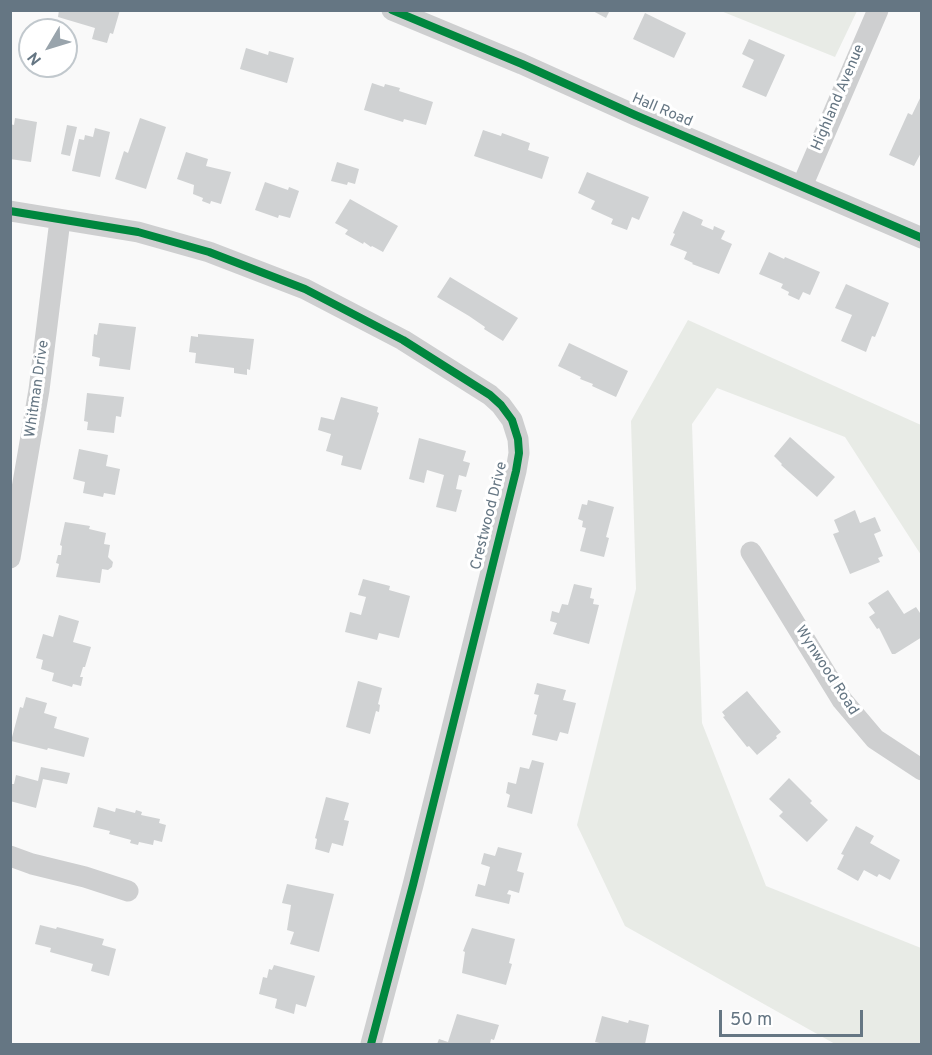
<!DOCTYPE html>
<html>
<head>
<meta charset="utf-8">
<style>
  body { margin:0 }
  #map { position:relative; width:932px; height:1055px; overflow:hidden; background:#f9f9f9; font-family:Overpass,sans-serif }
  canvas { display:block }
  .frame { position:absolute; inset:0; border:12px solid #657683; pointer-events:none }
  .north { position:absolute; left:18px; top:18px; width:60px; height:60px; box-sizing:border-box; background:#fff; border:2px solid #c1c8cd; border-radius:50%; rotate:232deg; font-size:16px; font-weight:700; line-height:24px; text-align:center; color:#657683 }
  .north::after { content:''; display:block; margin:auto; width:21px; height:27px; background:#99a4ac; clip-path:polygon(50% 0,100% 100%,50% 72%,0 100%) }
  .scale { position:absolute; left:719px; top:1010px; width:144px; height:27px; box-sizing:border-box; border:3px solid #657683; border-top:0; padding-left:8px; font-size:18px; line-height:21px; white-space:nowrap; color:#657683; -webkit-text-stroke:4px #fff; paint-order:stroke }
</style>
</head>
<body>
<div id="map">
<canvas width="932" height="1055"></canvas>
<div class="frame"></div>
<div class="north">N</div>
<div class="scale">50 m</div>
</div>
<script>
const context = document.querySelector('canvas').getContext('2d');
context.lineJoin = 'round';
function fillPath(path, color) { context.fillStyle = color; context.fill(path, 'evenodd'); }
const shape = rows => new Path2D(rows.map(r => 'M' + r).join(''));
function strokePath(path, color, width, dash) { context.strokeStyle = color; context.lineWidth = width; context.lineCap = dash ? 'butt' : 'round'; context.setLineDash(dash || []); context.stroke(path); }
function write(font, color, halo, rows, align = 'center') {
  context.font = font + ' Overpass,sans-serif'; context.lineWidth = 6; context.setLineDash([]); context.textBaseline = 'middle'; context.strokeStyle = halo; context.fillStyle = color; for (const [text, x, y, turn = 0] of rows) {
    context.save(); context.translate(x, y); context.rotate((+turn || 0) * Math.PI / 180); context.textAlign = isNaN(turn) ? turn : align; if (halo) context.strokeText(text, 0, 0); context.fillText(text, 0, 0); context.restore();
  }
}
fillPath(shape([
  [721,11,857,11,835,57],
  [688,320,921,425,921,555,845,437,717,388,692,424,702,723,766,886,921,948,921,1044,835,1044,625,926,577,825,636,589,631,421]
]), '#e8ebe6');
fillPath(shape([
  [59,10,120,10,113,34,110,33,107,43,92,39,95,28,58,17],
  [591,10,610,10,606,18],
  [645,13,686,33,674,58,633,39],
  [749,39,785,55,766,97,742,87,754,60,742,54],
  [246,48,268,55,269,51,294,58,287,83,240,69],
  [372,83,384,87,385,84,400,88,399,91,433,102,426,125,404,119,403,122,364,110],
  [922,94,922,151,914,166,889,155,908,113,912,115],
  [15,118,37,122,31,162,10,159,10,124,14,125],
  [140,118,166,127,146,189,115,179,124,151,128,153],
  [67,125,77,127,70,156,61,154],
  [95,128,110,132,100,177,72,171,79,139,84,140,85,135,93,137],
  [483,130,501,136,502,133,530,143,528,150,549,157,542,179,474,156],
  [186,152,208,159,206,166,231,172,221,204,211,201,210,204,202,201,203,198,193,194,194,185,177,179],
  [337,162,359,169,355,184,348,182,347,185,331,181],
  [587,172,649,197,639,220,632,217,627,230,611,224,613,219,591,209,595,201,578,193],
  [265,182,288,190,289,187,299,191,290,218,279,215,278,218,255,210],
  [350,199,398,226,383,252,372,246,371,247,364,242,363,244,345,234,348,230,335,223],
  [683,211,703,220,701,225,713,230,714,226,725,231,721,239,732,244,719,274,692,264,693,263,684,259,687,252,670,245,675,234,673,233],
  [769,252,784,259,785,257,820,272,810,295,803,292,799,300,788,295,789,292,781,288,783,284,759,274],
  [450,277,518,318,503,341,484,329,485,327,469,316,437,297],
  [846,284,889,303,875,337,872,336,866,352,841,341,852,315,835,308],
  [99,323,136,327,130,370,99,366,100,358,92,356,94,334,97,335],
  [198,334,254,339,250,370,247,369,247,375,234,373,234,368,195,363,196,353,189,352,191,336,198,337],
  [569,343,628,371,616,397,592,386,593,384,580,379,581,377,558,366],
  [87,393,124,397,121,417,116,416,114,433,87,430,88,422,84,421],
  [341,397,378,407,377,412,379,413,361,470,341,465,343,456,326,451,331,434,318,430,321,417,334,420],
  [790,437,835,477,817,497,781,465,782,464,774,456],
  [419,438,466,451,463,461,470,463,466,477,459,475,456,489,462,490,456,512,436,507,444,475,427,470,424,483,409,479],
  [79,449,108,455,106,466,120,469,115,495,104,493,103,497,83,493,85,482,73,479],
  [588,500,614,507,606,537,609,538,604,557,580,551,586,528,582,527,583,521,578,519,582,504,587,505],
  [855,510,860,523,875,517,881,531,874,534,883,556,878,558,880,562,850,574,833,534,839,532,834,520],
  [65,522,90,526,89,529,106,533,104,544,110,545,108,557,113,562,112,567,108,570,102,569,100,583,56,577,59,564,56,563,58,555,61,555,62,546,60,545],
  [363,579,390,586,389,590,410,596,399,638,379,633,377,640,345,632,350,612,361,615,366,597,358,595],
  [574,584,592,588,590,598,594,599,593,604,599,605,589,644,553,634,557,623,550,621,552,611,559,613,562,604,568,605],
  [888,590,904,614,916,607,922,616,922,637,895,654,892,654,879,628,877,629,869,617,875,613,868,603],
  [59,615,79,621,73,642,91,647,85,667,83,667,80,677,83,677,81,686,73,684,72,687,52,681,54,673,41,669,43,660,36,658,43,634,53,637],
  [358,681,382,688,378,704,380,705,379,712,376,711,370,734,346,727],
  [537,683,566,690,563,700,576,703,568,734,560,732,557,741,532,735,537,715,534,714,539,695,534,694],
  [747,691,781,732,776,736,777,738,757,755,749,746,747,747,723,717,725,716,722,712],
  [26,697,47,703,44,713,57,717,54,728,89,738,84,757,48,748,47,750,11,741,20,707,23,708],
  [532,760,544,763,532,814,507,807,510,795,506,793,508,782,516,784,520,767,529,769],
  [41,767,70,773,67,784,43,779,36,808,10,801,10,784,14,784,16,775,38,781],
  [789,778,812,801,810,803,828,820,807,842,779,816,783,812,769,799],
  [326,797,349,803,344,820,349,821,343,846,332,843,329,853,315,849,317,839,315,838],
  [98,807,115,812,116,808,135,813,136,810,142,812,141,815,160,819,159,823,166,825,162,842,154,840,153,845,139,842,138,845,130,843,131,840,109,834,110,831,93,827],
  [856,826,874,836,870,843,900,860,890,880,879,874,877,877,864,870,858,881,837,869,844,855,841,854],
  [498,847,522,853,517,871,524,873,519,893,509,890,507,894,511,895,509,904,475,896,478,884,485,886,490,867,481,864,484,853,495,856],
  [287,884,334,894,319,952,290,944,294,932,287,930,291,905,282,903],
  [40,925,56,929,57,927,104,939,102,945,116,949,109,976,91,971,93,964,50,952,51,948,35,944],
  [472,928,515,939,509,963,512,964,506,985,462,973,465,952,463,951],
  [274,965,315,976,306,1007,296,1004,294,1014,275,1008,277,999,259,994,263,977,267,978,269,969,272,970],
  [457,1014,499,1025,494,1040,491,1039,490,1044,437,1044,439,1039,448,1042],
  [602,1016,628,1023,629,1020,649,1025,645,1044,604,1044,595,1042]
]), '#d0d2d3');
strokePath(shape([
  [392,10,522,64,635,115,922,238],
  [802,186,878,10],
  [10,211,138,232,209,252,305,289,403,340,490,395,501,405,512,420,518,439,519,453,516,471,413,885,371,1044],
  [751,552,842,700,875,739,922,770],
  [10,558,39,390,60,220],
  [10,856,32,864,85,877,128,891]
]), '#cecfd0', 21);
strokePath(shape([
  [392,10,522,64,635,115,922,238],
  [10,211,138,232,209,252,305,289,403,340,490,395,501,405,512,420,518,439,519,453,516,471,413,885,371,1044]
]), '#00873e', 8);
write('15px', '#657683', '#fff', [
  ["Highland Avenue",839,98,-67],
  ["Hall Road",662,111,23],
  ["Whitman Drive",38,389,-82],
  ["Crestwood Drive",490,516,-76],
  ["Wynwood Road",826,671,57]
]);
</script>
</body>
</html>
